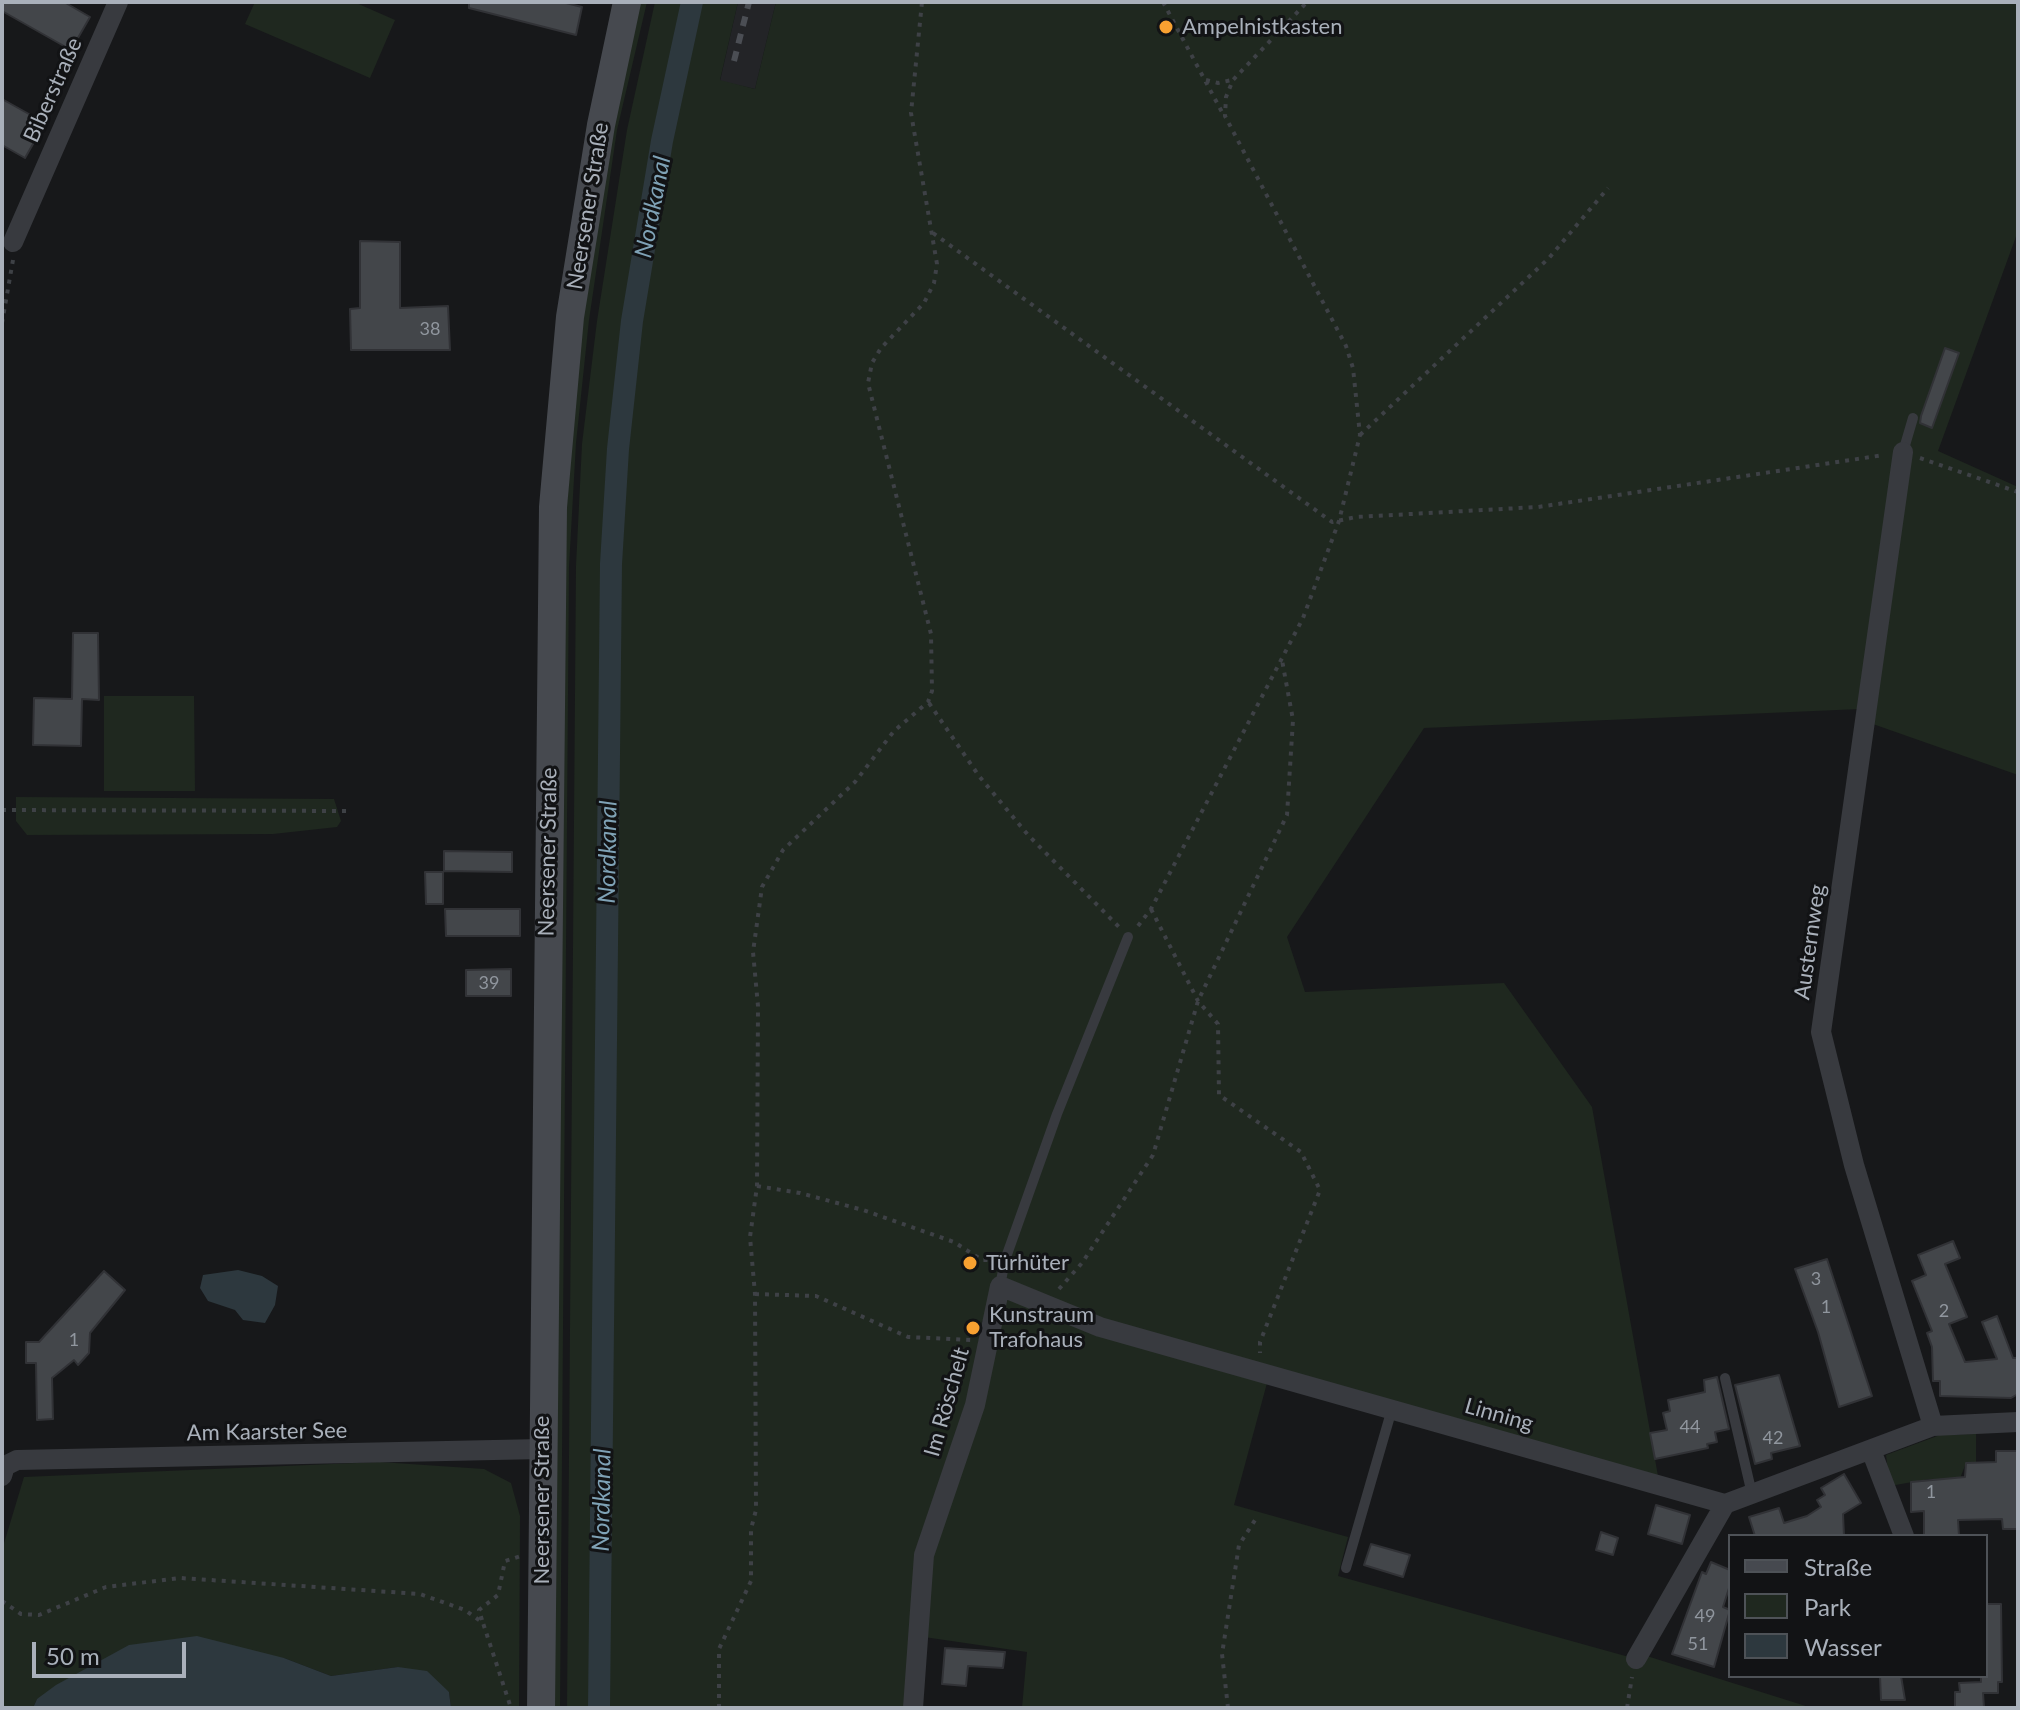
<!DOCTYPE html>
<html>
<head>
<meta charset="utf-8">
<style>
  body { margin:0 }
  #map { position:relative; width:2020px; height:1710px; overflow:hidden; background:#17181a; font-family:Lato,sans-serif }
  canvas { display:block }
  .frame { position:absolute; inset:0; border:4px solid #a9b0ba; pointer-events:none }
  .legend { position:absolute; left:1728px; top:1534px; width:260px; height:144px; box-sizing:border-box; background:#121315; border:2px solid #4e5257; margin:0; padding:10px 14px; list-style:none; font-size:24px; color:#a9b0ba }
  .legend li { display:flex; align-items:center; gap:16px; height:40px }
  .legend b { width:40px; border:2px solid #4e5257 }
  .scale { position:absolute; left:32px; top:1642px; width:154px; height:36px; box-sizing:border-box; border:4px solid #a9b0ba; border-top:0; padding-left:10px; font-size:24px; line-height:28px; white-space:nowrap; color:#a9b0ba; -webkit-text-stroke:6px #121315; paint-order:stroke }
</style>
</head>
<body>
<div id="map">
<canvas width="2020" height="1710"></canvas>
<div class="frame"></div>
<ul class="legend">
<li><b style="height:10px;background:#46494f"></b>Straße</li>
<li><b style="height:22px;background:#1f281f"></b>Park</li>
<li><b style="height:22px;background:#2d383e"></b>Wasser</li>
</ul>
<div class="scale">50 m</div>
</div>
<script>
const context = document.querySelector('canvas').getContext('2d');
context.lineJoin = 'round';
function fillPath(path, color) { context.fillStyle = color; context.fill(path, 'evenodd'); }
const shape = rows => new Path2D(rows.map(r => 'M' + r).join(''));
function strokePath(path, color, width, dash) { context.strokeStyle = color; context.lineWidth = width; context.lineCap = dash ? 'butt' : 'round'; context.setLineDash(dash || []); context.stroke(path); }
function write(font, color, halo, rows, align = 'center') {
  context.font = font + ' Lato,sans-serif'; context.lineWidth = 6; context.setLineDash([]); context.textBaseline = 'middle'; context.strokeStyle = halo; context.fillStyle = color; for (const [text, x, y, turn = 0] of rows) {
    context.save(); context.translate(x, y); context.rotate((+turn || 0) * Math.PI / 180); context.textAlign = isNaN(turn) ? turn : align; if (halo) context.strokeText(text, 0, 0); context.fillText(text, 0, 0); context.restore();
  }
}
fillPath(shape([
  [738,2,776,2,755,89,720,81]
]), '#232427');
fillPath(shape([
  [255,2,354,2,395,20,370,78,245,24],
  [640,2,647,2,617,130,589,320,576,443,569,567,560,1708,553,1708,562,567,581,320,612,126],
  [655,2,738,2,720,80,755,89,776,2,2018,2,2018,231,1938,451,2018,487,2018,775,1870,723,1860,709,1424,728,1287,937,1305,992,1504,983,1592,1107,1658,1476,1267,1383,1234,1505,1348,1537,1338,1576,1629,1657,1631,1651,1812,1708,1022,1708,1027,1652,924,1637,930,1558,1000,1314,982,1321,969,1403,918,1554,907,1708,567,1708,576,566,582,444,597,321,627,130],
  [104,696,194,696,195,791,104,791],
  [16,797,334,799,341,821,337,827,273,834,27,835,16,821],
  [1976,1434,1976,1463,1966,1463,1959,1481,1929,1479,1890,1486,1886,1455,1940,1435],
  [380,1462,484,1469,511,1483,520,1516,519,1708,451,1708,449,1692,398,1667,331,1676,284,1658,37,1699,33,1708,2,1708,2,1550,24,1477]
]), '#1f281f');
fillPath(shape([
  [238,1270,262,1276,278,1286,275,1305,265,1323,243,1320,235,1310,208,1301,200,1288,203,1275],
  [197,1636,284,1658,331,1676,398,1667,427,1671,449,1692,451,1708,33,1708,37,1699,56,1685,129,1645]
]), '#2d383e');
strokePath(shape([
  [599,1708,611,564,618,449,632,321,662,141,692,2]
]), '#2d383e', 22);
const building = shape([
  [2,2,64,2,90,17,71,50,2,11,2,2],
  [469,2,562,2,582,7,576,35,469,8,469,2],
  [2,99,45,123,25,158,2,145,2,99],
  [360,241,400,242,400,308,448,306,450,350,351,350,350,309,360,308,360,241],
  [1945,348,1959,353,1932,428,1920,423,1921,416,1945,348],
  [73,633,98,633,99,700,82,699,81,746,33,745,34,698,72,699,73,633],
  [444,851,512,852,512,872,444,871,444,851],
  [425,872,443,872,443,904,426,904,425,872],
  [445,909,520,909,520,936,446,936,445,909],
  [511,969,511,996,466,996,466,970,511,969],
  [1953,1241,1960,1258,1945,1264,1967,1317,1949,1324,1965,1362,1997,1359,1982,1322,1997,1316,2013,1358,2018,1358,2018,1394,2011,1398,1940,1396,1940,1381,1933,1381,1932,1347,1927,1333,1932,1331,1912,1281,1926,1275,1918,1255,1953,1241],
  [1827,1259,1872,1396,1839,1407,1818,1332,1795,1269,1827,1259],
  [104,1271,125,1290,90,1333,89,1353,78,1365,74,1360,52,1378,53,1419,37,1420,36,1363,26,1363,26,1342,39,1342,104,1271],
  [1779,1375,1800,1446,1771,1453,1772,1459,1755,1464,1735,1385,1779,1375],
  [1717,1377,1729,1429,1715,1432,1717,1442,1707,1444,1708,1448,1655,1459,1650,1433,1667,1430,1663,1413,1670,1411,1668,1400,1705,1392,1704,1380,1717,1377],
  [1996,1451,2018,1451,2018,1529,2003,1529,2002,1519,1958,1520,1959,1536,1924,1536,1924,1511,1911,1512,1911,1482,1965,1477,1966,1463,1996,1462,1996,1451],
  [1844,1474,1861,1503,1843,1514,1844,1536,1755,1536,1749,1517,1779,1508,1784,1523,1807,1516,1821,1507,1817,1500,1825,1495,1821,1488,1844,1474],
  [1656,1505,1690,1515,1682,1544,1648,1534,1656,1505],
  [1601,1532,1618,1538,1613,1555,1596,1550,1601,1532],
  [1371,1544,1410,1555,1403,1577,1364,1565,1371,1544],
  [1711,1562,1730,1570,1730,1585,1723,1607,1730,1610,1714,1667,1672,1654,1702,1572,1706,1574,1711,1562],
  [1986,1604,2001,1604,2002,1682,1998,1682,1998,1693,1983,1693,1984,1708,1955,1708,1955,1692,1960,1692,1959,1683,1981,1682,1981,1676,1986,1676,1986,1604],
  [945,1648,1005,1652,1003,1668,968,1666,966,1686,942,1684,945,1648],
  [1880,1676,1901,1676,1905,1700,1881,1700,1880,1676]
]);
fillPath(building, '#43464a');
strokePath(building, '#313236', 2);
strokePath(shape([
  [1163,2,1223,114],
  [1206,80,1218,83,1232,80],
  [933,233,1332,522,1356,517,1538,507,1884,455],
  [2,323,13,260],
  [1360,435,1549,258,1608,188],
  [1920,458,2018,492],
  [929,703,979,776,1028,835,1119,927],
  [2,810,352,811],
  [1151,909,1198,1001,1218,1024,1219,1095,1301,1152,1320,1190,1260,1342,1260,1353],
  [1138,926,1151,909,1303,618,1339,521,1360,435,1353,368,1346,346,1225,116,1226,97,1233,80,1307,2],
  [757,1186,800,1193,863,1210,954,1242,982,1260,991,1260],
  [1059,1289,1082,1263,1153,1155,1198,1001,1287,815,1293,720,1282,660],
  [755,1294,816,1296,908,1337,971,1340],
  [2,1601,21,1614,39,1615,106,1587,180,1578,420,1594,465,1610,483,1623,511,1708],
  [482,1620,479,1610,498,1595,505,1561,521,1556],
  [719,1708,719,1649,751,1581,751,1529,756,1510,755,1294,750,1237,757,1186,758,1006,753,952,762,887,783,850,855,782,894,731,928,702,932,691,931,634,868,383,872,363,881,348,924,303,934,283,937,264,911,113,922,2],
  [1228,1708,1222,1654,1239,1545,1257,1517],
  [1627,1708,1632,1677]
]), '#3e4146', 4, [4, 6]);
strokePath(shape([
  [1903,452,1913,418],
  [1000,1286,1005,1260,1057,1114,1128,937],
  [1725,1378,1752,1494],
  [1346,1568,1392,1409]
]), '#383a3f', 10);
strokePath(shape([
  [13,242,118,2],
  [1903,452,1821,1032,1854,1165,1933,1426],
  [1871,1450,1904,1536],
  [2,1476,5,1466,17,1460,542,1449],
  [1636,1659,1725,1504],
  [913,1708,924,1555,975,1405,1000,1286,1100,1327,1725,1504,1933,1426,2018,1422]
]), '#383a3f', 20);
strokePath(shape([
  [541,1708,553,507,570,317,601,125,627,2]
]), '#46494f', 28);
strokePath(shape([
  [734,61,749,2]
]), '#4b4e54', 6, [10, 8]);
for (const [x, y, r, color] of [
  [1166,27,8,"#f8a131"],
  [970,1263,8,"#f8a131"],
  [973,1328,8,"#f8a131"]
]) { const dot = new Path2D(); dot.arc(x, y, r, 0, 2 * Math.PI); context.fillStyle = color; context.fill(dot); strokePath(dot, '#121315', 3); }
write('18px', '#90969e', null, [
  ["38",430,329],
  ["39",489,983],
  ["3",1816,1279],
  ["1",1826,1307],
  ["2",1944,1311],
  ["1",74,1340],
  ["44",1690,1427],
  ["42",1773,1438],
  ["1",1931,1492],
  ["49",1705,1616],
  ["51",1698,1644]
]);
write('22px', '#a9b0ba', '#121315', [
  ["Ampelnistkasten",1182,27],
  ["Türhüter",986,1263],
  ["Kunstraum",989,1315],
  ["Trafohaus",989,1340]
], 'left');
write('22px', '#a9b0ba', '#121315', [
  ["Biberstraße",53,90,-66],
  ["Neersener Straße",588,206,-81],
  ["Neersener Straße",548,852,-89],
  ["Austernweg",1810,942,-82],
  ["Im Röschelt",947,1402,-74],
  ["Linning",1499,1415,16],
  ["Am Kaarster See",267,1432,-1],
  ["Neersener Straße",542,1500,-90]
]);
write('italic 24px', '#7fa2b6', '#121315', [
  ["Nordkanal",653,207,-79],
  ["Nordkanal",608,852,-89],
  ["Nordkanal",602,1500,-89]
]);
</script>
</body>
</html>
